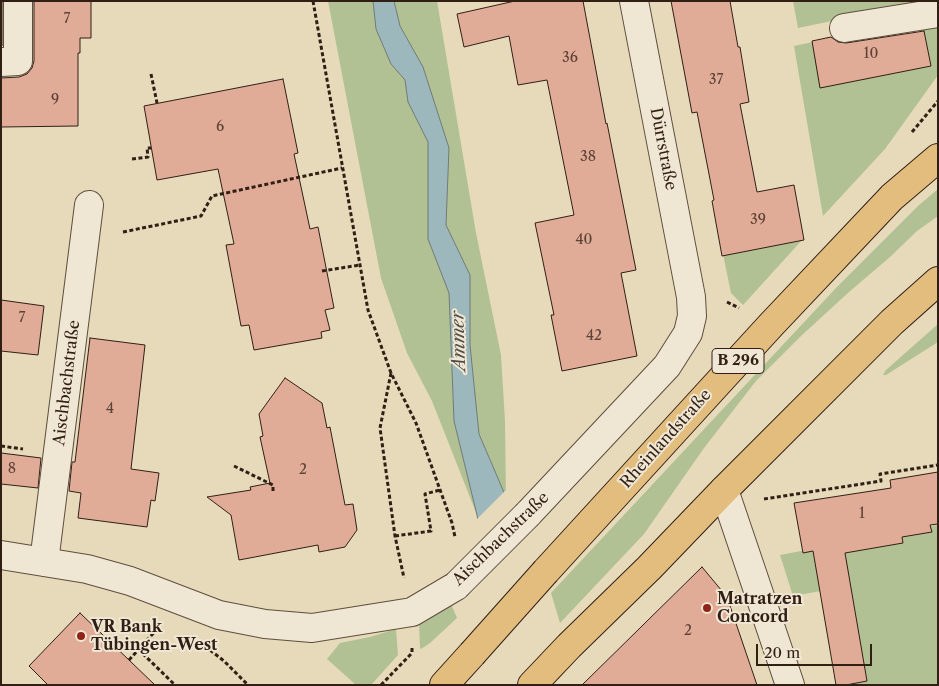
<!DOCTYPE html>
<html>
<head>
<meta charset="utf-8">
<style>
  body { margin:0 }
  #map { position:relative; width:939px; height:686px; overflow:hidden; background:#e6dabb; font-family:"Libre Caslon Text",serif }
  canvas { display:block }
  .frame { position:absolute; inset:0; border:2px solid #311f15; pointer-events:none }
  .scale { position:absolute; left:756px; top:644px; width:116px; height:22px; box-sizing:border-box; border:2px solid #311f15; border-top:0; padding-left:6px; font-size:15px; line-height:18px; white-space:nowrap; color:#311f15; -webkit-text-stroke:4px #efe7d3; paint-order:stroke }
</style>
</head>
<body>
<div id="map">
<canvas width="939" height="686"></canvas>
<div class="frame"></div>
<div class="scale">20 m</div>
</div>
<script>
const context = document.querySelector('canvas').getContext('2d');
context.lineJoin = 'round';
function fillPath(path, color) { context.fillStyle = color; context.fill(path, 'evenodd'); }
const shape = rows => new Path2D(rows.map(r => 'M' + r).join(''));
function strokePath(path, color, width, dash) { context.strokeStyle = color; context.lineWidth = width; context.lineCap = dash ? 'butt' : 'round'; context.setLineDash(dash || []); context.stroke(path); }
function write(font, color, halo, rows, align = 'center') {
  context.font = font + ' "Libre Caslon Text",serif'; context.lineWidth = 4; context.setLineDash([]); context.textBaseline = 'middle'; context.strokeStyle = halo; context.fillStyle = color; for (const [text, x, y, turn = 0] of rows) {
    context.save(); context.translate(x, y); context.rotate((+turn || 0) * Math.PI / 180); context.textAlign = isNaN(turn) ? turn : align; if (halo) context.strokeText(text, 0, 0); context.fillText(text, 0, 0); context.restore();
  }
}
fillPath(shape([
  [328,1,437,1,476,233,501,355,505,421,506,497,477,515,432,401,407,353,381,278],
  [793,1,938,1,894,8,798,28],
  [938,21,938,75,885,149,823,216,794,46,813,42,928,65,920,24],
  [938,189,938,216,917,231,890,257,849,292,801,336,756,381,704,448,644,534,560,623,551,593,836,288,918,206],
  [803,239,743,305,731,293,723,254],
  [938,324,938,342,886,375,883,375,886,370],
  [938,525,938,685,839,685,849,586,793,596,780,555],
  [451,604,457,618,430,643,421,649,420,648,419,622],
  [396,629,398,655,371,685,356,685,327,659,340,643,370,637]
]), '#b1c193');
const water = shape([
  [373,1,394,1,400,26,423,67,449,148,446,225,470,275,470,345,479,434,506,497,486,575,477,515,454,421,449,293,428,239,428,142,408,102,405,80,391,64,376,29,373,1]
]);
fillPath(water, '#9cb8bc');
strokePath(water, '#717b79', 1);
fillPath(shape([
  [506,490,528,530,561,629,568,685,517,685,483,575,475,521]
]), '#e6dabb');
const building = shape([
  [1,1,2,1,2,46,1,46,1,1],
  [34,1,91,1,91,38,80,38,80,53,78,53,78,126,1,127,1,78,19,77,27,74,32,68,34,61,34,1],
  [515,1,583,1,606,124,607,123,636,270,621,273,637,356,562,371,551,315,554,315,535,223,574,215,547,80,518,85,509,36,464,47,457,14,515,1],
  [671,1,730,1,738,47,740,47,749,102,740,104,757,192,794,185,804,240,722,256,712,201,714,200,697,112,692,113,671,1],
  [924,31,931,66,820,88,812,41,831,37,838,42,846,43,924,31],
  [283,79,298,153,294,154,310,229,318,227,334,308,325,310,330,330,321,332,322,338,254,350,249,325,241,326,226,245,234,244,218,169,157,180,144,106,283,79],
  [1,300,44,306,38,355,1,351,1,300],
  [90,338,145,345,131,469,159,473,155,501,151,500,147,527,78,518,81,493,69,491,72,462,75,462,90,338],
  [285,378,322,403,327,428,330,427,345,505,353,504,357,530,345,547,319,552,318,545,239,560,231,515,207,497,251,490,250,487,270,483,260,437,263,436,259,414,285,378],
  [1,453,41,458,38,488,1,484,1,453],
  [938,472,938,524,930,525,932,532,902,537,903,543,845,553,867,681,846,685,836,685,813,551,803,553,794,503,891,488,890,480,938,472],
  [702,567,727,597,757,685,582,685,702,567],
  [80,613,155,685,48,685,29,666,80,613]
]);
fillPath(building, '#e0ab97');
strokePath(building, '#311f15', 1);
const minor = shape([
  [844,28,938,13],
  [1,62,18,61,18,1],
  [724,490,790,685],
  [528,514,667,366,688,333,692,316,691,297,634,1],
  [1,555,87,569,130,581,219,615,265,624,312,628,412,612,456,586],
  [44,562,89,205]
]);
const major = shape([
  [546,571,770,326,892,197,938,158],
  [444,685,472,654],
  [532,685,569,646,649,568,724,490,892,322,938,281]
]);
strokePath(minor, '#5e4e3e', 30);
strokePath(major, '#311f15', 30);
strokePath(shape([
  [313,1,368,310,391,373,416,423,452,523,455,537],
  [151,74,157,103],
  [912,132,938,101],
  [132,159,148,157,147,148,151,148],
  [123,232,201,216,212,196,342,168],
  [322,271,360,265],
  [727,302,739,308],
  [391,373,380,428,395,536,404,578],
  [1,446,23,449],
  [234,466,273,485,273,491],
  [764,499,881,481,880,474,938,465],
  [395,536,431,531,425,494,440,490],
  [138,649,175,685],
  [210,650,224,661,248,685],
  [129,660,158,628],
  [381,685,412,653,412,646]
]), '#311f15', 3, [4, 2.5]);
strokePath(minor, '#efe7d3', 28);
strokePath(major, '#e3bd7e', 28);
const minorBridge = shape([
  [456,586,528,514]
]);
const majorBridge = shape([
  [472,654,546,571]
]);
strokePath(minorBridge, '#5e4e3e', 30, []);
strokePath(majorBridge, '#311f15', 30, []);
strokePath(minorBridge, '#efe7d3', 28);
strokePath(majorBridge, '#e3bd7e', 28);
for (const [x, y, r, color] of [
  [707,608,5,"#8f2418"],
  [81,636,5,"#8f2418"]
]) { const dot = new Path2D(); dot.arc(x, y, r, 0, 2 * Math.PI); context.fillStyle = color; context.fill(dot); strokePath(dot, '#efe7d3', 2); }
write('14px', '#5d4236', null, [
  ["7",67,19],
  ["10",871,54],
  ["36",570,58],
  ["37",716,80],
  ["9",55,100],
  ["6",220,127],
  ["38",588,157],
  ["39",758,220],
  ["40",584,240],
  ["7",22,318],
  ["42",594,336],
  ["4",110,409],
  ["8",12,469],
  ["2",303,470],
  ["1",862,514],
  ["2",688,631]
]);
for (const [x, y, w] of [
  [738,361,52]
]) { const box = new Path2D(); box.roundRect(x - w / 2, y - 12.5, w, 25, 4); context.fillStyle = '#efe7d3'; context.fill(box); strokePath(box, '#311f15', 1); }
write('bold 15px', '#311f15', null, [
  ["B 296",738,361]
]);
write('16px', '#311f15', '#efe7d3', [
  ["Dürrstraße",663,149,79],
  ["Aischbachstraße",67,383,-83],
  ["Rheinlandstraße",666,439,-48],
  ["Aischbachstraße",501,539,-44]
]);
write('bold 16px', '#311f15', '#efe7d3', [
  ["Matratzen",717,599],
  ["Concord",717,617],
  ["VR Bank",91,627],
  ["Tübingen-West",91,645]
], 'left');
write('italic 18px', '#514d47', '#efe7d3', [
  ["Ammer",459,341,-92]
]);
</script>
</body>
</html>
